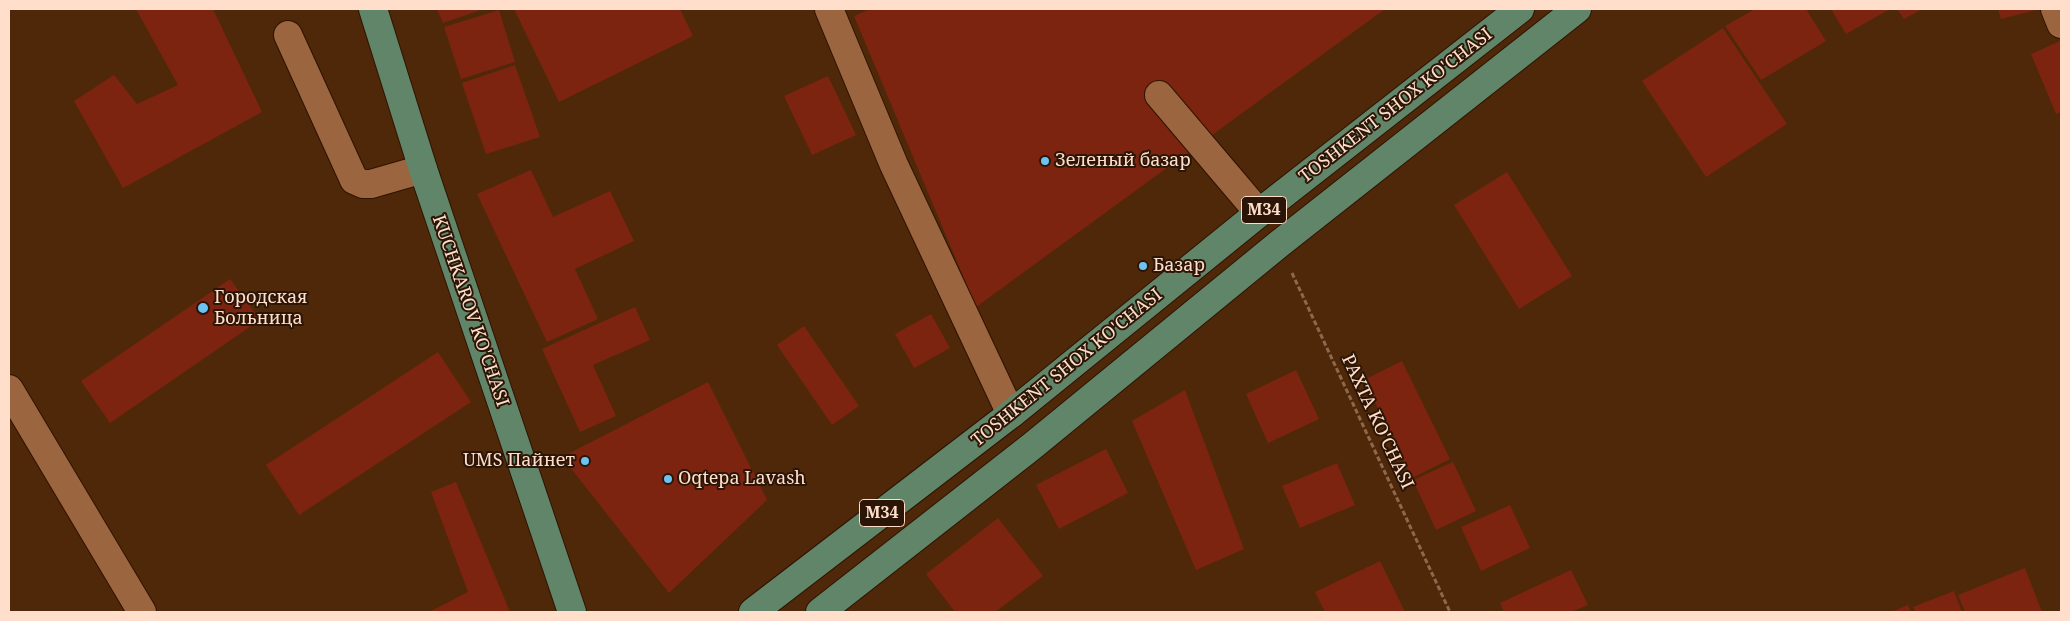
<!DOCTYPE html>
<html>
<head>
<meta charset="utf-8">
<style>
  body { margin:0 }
  #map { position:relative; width:2070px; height:621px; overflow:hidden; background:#4f280a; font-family:"Noto Serif",serif }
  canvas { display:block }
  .frame { position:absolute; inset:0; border:10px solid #ffdfcb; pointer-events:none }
</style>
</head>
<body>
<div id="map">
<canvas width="2070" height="621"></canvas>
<div class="frame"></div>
</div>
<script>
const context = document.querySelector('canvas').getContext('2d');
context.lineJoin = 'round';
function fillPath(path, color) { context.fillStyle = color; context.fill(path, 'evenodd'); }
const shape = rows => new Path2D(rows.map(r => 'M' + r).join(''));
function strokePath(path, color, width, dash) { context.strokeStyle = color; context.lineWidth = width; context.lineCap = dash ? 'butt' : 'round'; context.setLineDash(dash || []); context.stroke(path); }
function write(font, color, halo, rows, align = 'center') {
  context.font = font + ' "Noto Serif",serif'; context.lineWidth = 4; context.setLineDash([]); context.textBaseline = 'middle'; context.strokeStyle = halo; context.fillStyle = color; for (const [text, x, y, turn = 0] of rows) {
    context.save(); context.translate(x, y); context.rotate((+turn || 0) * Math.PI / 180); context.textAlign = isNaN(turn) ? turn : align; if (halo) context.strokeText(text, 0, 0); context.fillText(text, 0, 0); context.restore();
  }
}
fillPath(shape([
  [136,9,213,9,262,112,123,188,74,101,114,75,137,104,178,85],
  [437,9,477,9,478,11,443,23],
  [514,9,680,9,693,36,559,102],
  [870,9,1385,9,976,307,854,16],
  [1755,9,1806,9,1826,41,1761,80,1725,26],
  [1831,9,1890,9,1846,34],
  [1897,9,1922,9,1904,19],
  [1998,9,2040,9,2001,19],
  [499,10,515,62,461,79,444,27],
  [1723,28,1787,124,1706,177,1642,81],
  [2060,41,2061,112,2056,114,2031,54],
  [515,65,540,137,486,154,462,83],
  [828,76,856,135,812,155,784,96],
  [531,170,553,217,610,191,634,241,575,269,598,319,547,342,477,194],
  [1507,172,1572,276,1519,309,1454,205],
  [230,279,260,320,110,423,81,381],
  [635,307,650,340,593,365,616,416,580,432,542,349],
  [931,314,950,348,914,368,895,334],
  [804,326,859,406,832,425,777,345],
  [438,352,471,402,299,515,266,465],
  [1402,361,1450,459,1412,478,1364,380],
  [1296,370,1319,419,1268,443,1246,394],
  [708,382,767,500,669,593,562,457],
  [1185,390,1244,549,1196,570,1132,421],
  [1106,449,1128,493,1059,529,1036,485],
  [1453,462,1476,511,1436,530,1413,480],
  [1337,463,1355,505,1300,528,1282,486],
  [456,482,510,612,429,612,468,592,431,492],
  [1510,505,1530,548,1481,571,1461,527],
  [998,518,1043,576,995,612,955,612,926,574],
  [1380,561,1405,612,1325,612,1315,592],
  [2025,568,2042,612,1965,612,1958,595],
  [1571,570,1588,605,1571,612,1504,612,1500,603],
  [1954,591,1962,612,1916,612,1913,607],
  [1908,605,1911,612,1891,612]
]), '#7c240f');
const minor = shape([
  [829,9,894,165,1011,414],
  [2055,9,2061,24],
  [288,35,354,180,363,184,371,184,423,169],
  [1159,95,1259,213],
  [9,389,142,612]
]);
const major = shape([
  [373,9,423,169,572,612],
  [753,612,1011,414,1259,213,1520,9],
  [820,612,1031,447,1279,244,1577,9]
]);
strokePath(minor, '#2e1301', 30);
strokePath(major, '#2e1301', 30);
strokePath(shape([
  [1292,273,1450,612]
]), '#8d684e', 3, [5, 2.5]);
strokePath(minor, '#9b653f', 28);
strokePath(major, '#608568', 28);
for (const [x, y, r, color] of [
  [1045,161,5,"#6cc3f2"],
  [1143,266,5,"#6cc3f2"],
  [203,308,6,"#6cc3f2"],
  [585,461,5,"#6cc3f2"],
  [668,479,5,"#6cc3f2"]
]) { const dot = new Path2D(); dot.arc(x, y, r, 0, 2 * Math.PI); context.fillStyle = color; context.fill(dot); strokePath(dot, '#2b1506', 2); }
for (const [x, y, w] of [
  [1264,210,45],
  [882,513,45]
]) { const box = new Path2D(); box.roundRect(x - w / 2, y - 13.5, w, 27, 4); context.fillStyle = '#2b1506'; context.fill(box); strokePath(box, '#ffdfcb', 1); }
write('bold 16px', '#ffdfcb', null, [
  ["M34",1264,210],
  ["M34",882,513]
]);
write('18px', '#ffdfcb', '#2b1506', [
  ["TOSHKENT SHOX KO'CHASI",1396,106,-38],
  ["KUCHKAROV KO'CHASI",470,311,71],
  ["TOSHKENT SHOX KO'CHASI",1067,368,-39],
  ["PAXTA KO'CHASI",1377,422,65]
]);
write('18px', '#ffdfcb', '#2b1506', [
  ["Зеленый базар",1055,161],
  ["Базар",1153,266],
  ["Городская",214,298],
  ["Больница",214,319],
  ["UMS Пайнет",575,461,"right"],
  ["Oqtepa Lavash",678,479]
], 'left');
</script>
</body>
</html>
